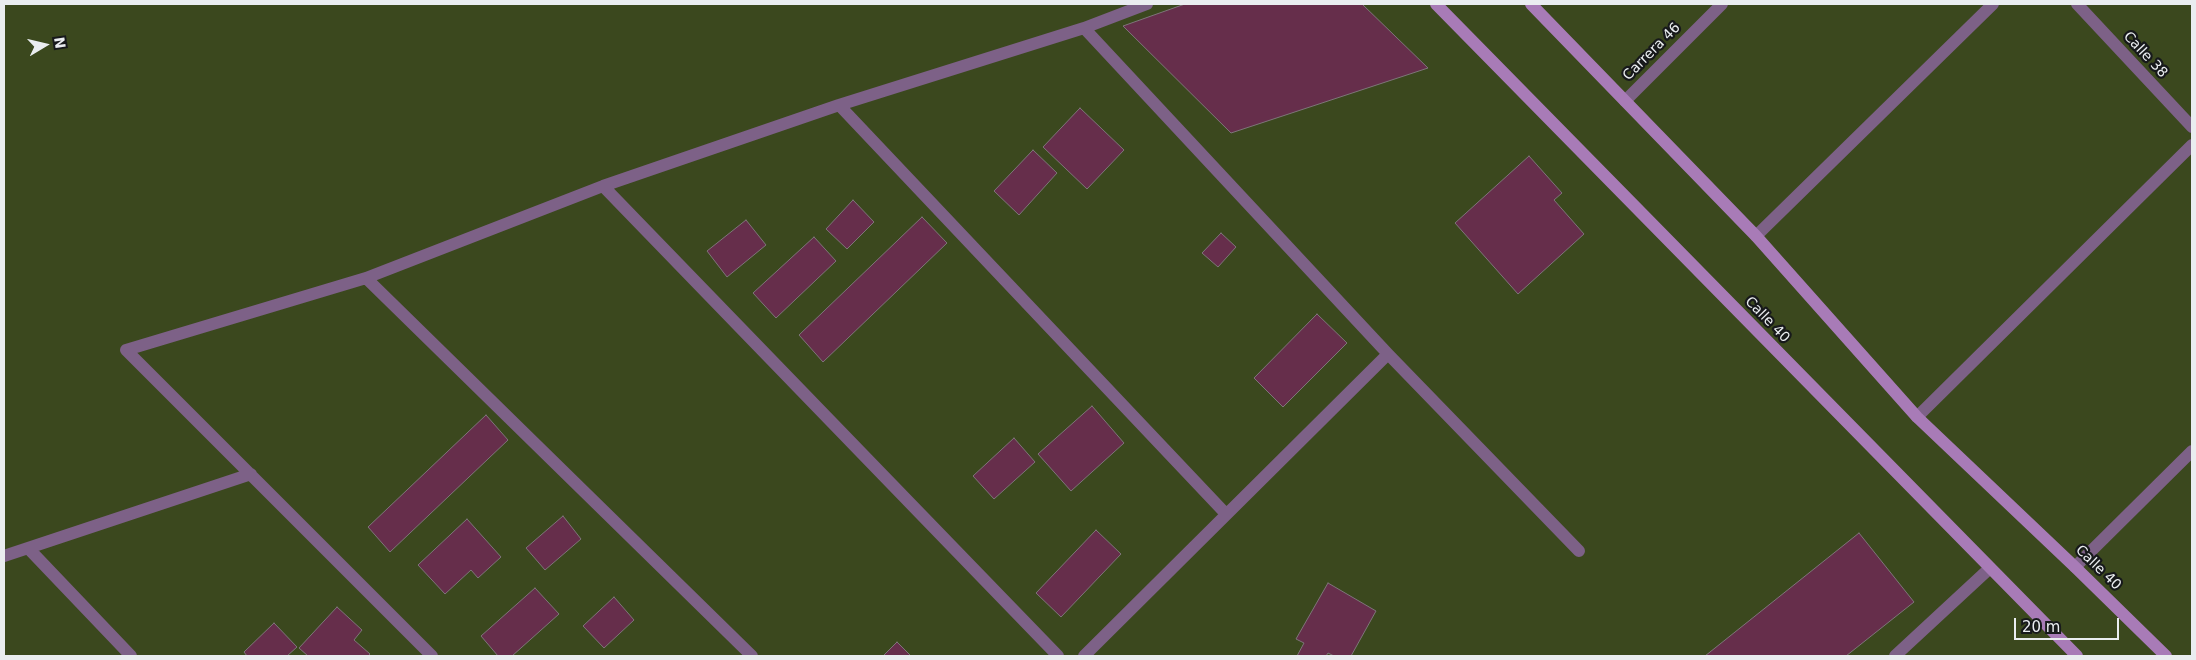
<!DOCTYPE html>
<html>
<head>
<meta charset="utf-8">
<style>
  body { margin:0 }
  #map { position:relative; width:2196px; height:660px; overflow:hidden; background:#2c3236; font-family:"DejaVu Sans",sans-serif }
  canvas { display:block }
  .frame { position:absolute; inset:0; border:5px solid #eaedf0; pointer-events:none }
  .north { position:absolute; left:20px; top:20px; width:50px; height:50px; -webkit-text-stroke:4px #17191b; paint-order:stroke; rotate:81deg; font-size:14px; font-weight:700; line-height:20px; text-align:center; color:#eaedf0 }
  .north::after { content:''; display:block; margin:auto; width:18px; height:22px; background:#eaedf0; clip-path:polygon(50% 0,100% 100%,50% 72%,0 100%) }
  .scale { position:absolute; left:2014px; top:618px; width:105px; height:22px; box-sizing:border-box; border:2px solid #eaedf0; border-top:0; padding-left:6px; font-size:15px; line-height:18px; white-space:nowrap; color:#eaedf0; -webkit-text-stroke:4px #17191b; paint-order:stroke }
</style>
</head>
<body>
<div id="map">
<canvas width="2196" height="660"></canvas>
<div class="frame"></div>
<div class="north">N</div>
<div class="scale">20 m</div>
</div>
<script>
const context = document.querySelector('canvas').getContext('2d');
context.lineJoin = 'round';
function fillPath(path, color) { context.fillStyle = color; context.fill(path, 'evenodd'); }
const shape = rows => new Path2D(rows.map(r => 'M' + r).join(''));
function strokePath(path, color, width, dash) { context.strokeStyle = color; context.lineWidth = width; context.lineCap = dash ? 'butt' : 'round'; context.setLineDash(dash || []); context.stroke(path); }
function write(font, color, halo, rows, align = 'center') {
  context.font = font + ' "DejaVu Sans",sans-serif'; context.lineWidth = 4.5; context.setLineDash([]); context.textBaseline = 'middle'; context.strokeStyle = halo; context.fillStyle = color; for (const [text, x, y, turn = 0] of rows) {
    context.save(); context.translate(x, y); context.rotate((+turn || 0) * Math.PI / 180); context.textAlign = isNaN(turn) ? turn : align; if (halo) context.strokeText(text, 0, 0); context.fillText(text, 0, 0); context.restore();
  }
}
fillPath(shape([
  [4,4,2192,4,2192,656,4,656]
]), '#3b481e');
const building = shape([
  [1185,4,1362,4,1428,68,1231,133,1123,26,1185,4],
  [1080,108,1124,150,1087,189,1043,147,1080,108],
  [1033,150,1057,173,1019,215,994,191,1033,150],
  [1529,156,1562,193,1554,200,1584,234,1518,294,1455,223,1529,156],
  [853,200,874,222,847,249,826,229,853,200],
  [922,217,947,243,823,362,799,335,922,217],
  [746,220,766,245,727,277,707,251,746,220],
  [1221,233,1236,247,1218,267,1202,253,1221,233],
  [814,237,836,261,776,318,753,293,814,237],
  [1317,314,1347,343,1283,407,1254,378,1317,314],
  [1092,406,1124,443,1071,491,1038,454,1092,406],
  [486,415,508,440,390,552,368,527,486,415],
  [1014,438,1035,462,994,499,973,476,1014,438],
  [563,516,581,539,545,570,526,548,563,516],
  [467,519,501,557,478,578,471,570,445,594,418,565,467,519],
  [1096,530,1121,554,1061,617,1036,593,1096,530],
  [1859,533,1914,602,1846,656,1705,656,1859,533],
  [1328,583,1376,611,1351,656,1334,656,1328,653,1326,656,1297,656,1304,643,1296,639,1328,583],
  [535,588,559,614,512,656,498,656,481,636,535,588],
  [614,597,634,620,604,648,583,626,614,597],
  [337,607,362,630,354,640,370,654,368,656,308,656,299,648,337,607],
  [274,623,297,647,287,656,247,656,244,652,274,623],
  [897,642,911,656,883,656,897,642]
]);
fillPath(building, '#662e4b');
strokePath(building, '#7e7579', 1);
strokePath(shape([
  [2077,4,2192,127],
  [1084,28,1388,354,1579,551],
  [1625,101,1722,4],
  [839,105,1226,514],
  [603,186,1058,656],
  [1756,236,1993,4],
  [366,278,752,656],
  [1917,417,2192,145],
  [28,548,131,656],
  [4,556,251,474],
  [2075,567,2192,451],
  [432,656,126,350,366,278,603,186,839,105,1084,28,1147,4],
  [1084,656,1388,354],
  [1895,656,1990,568]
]), '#7d6187', 12);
strokePath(shape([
  [1436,4,2077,656],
  [1531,4,1756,236,1917,417,2075,567,2166,656]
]), '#a87bb7', 12);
write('14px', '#eaedf0', '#17191b', [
  ["Carrera 46",1652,52,-45],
  ["Calle 38",2145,55,47],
  ["Calle 40",1767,320,46],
  ["Calle 40",2098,568,44]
]);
</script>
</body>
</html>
